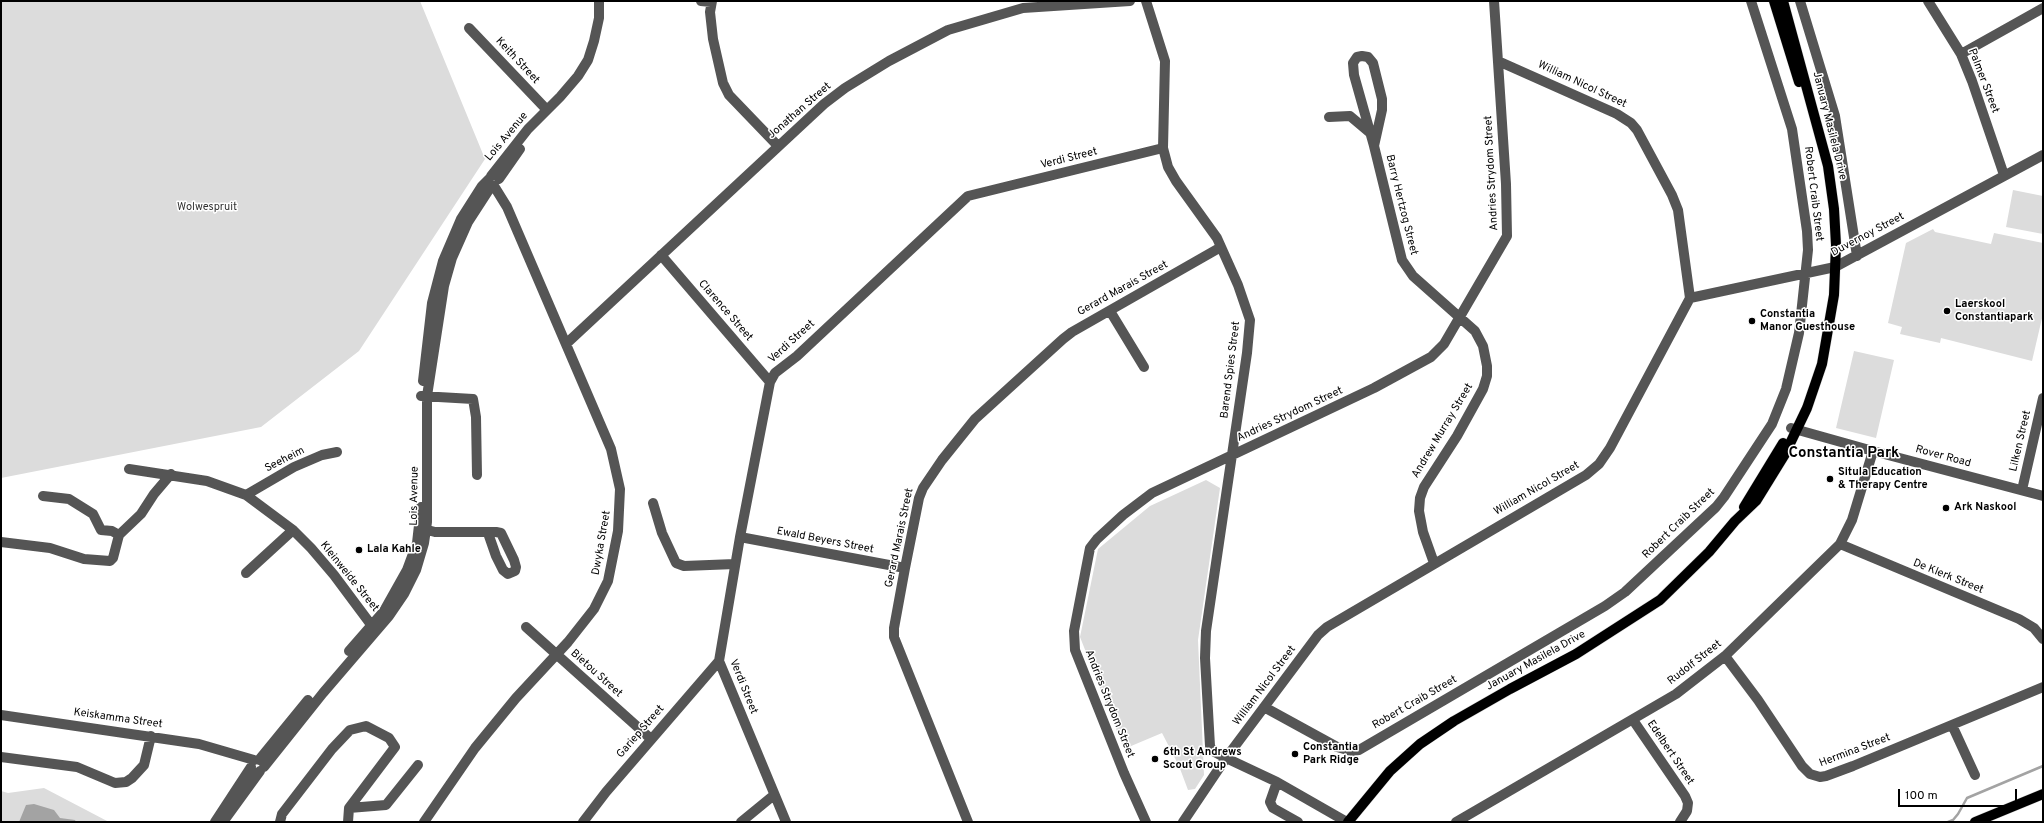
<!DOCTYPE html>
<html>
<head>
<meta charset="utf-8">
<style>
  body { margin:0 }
  #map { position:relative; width:2044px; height:823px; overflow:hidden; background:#fff; font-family:Overpass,sans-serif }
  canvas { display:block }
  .frame { position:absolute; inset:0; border:2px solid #000; pointer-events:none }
  .scale { position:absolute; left:1898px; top:789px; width:119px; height:18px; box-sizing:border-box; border:2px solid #000; border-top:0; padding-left:5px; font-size:12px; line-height:14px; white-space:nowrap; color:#000; -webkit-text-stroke:3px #fff; paint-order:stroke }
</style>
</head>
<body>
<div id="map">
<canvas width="2044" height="823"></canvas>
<div class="frame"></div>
<div class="scale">100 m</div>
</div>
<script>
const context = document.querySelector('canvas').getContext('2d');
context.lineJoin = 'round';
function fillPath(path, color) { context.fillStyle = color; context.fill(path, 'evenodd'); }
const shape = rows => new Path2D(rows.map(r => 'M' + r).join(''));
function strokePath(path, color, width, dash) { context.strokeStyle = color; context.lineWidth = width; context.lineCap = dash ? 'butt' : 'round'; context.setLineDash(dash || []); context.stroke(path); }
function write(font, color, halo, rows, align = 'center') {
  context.font = font + ' Overpass,sans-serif'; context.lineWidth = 3; context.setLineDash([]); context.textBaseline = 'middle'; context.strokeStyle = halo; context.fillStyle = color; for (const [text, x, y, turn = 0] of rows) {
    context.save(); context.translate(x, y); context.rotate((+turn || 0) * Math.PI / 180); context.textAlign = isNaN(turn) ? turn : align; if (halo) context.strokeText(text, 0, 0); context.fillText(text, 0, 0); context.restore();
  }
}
fillPath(shape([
  [1,1,420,1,485,159,359,351,261,427,1,478],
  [2013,190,2043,196,2043,234,2006,227],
  [1933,229,1935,232,1991,244,1994,233,2043,243,2043,314,2032,361,1941,338,1940,343,1900,334,1902,327,1888,323,1906,243],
  [1854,351,1894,360,1876,438,1836,428],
  [1206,480,1220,488,1198,640,1204,775,1195,789,1188,790,1179,766,1162,733,1124,749,1080,637,1098,549,1150,506],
  [44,788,109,822,1,822,1,791,8,793]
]), '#dcdcdc');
fillPath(shape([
  [34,804,54,810,60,818,75,820,76,822,19,822,26,805]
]), '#a3a3a3');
strokePath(shape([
  [1948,822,1953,820,1958,814,1967,798,2043,766]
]), '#a3a3a3', 2.5);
const major = shape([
  [1774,1,1799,82],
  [1744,507,1783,443],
  [1348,822,1390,771,1420,744,1454,721,1510,689,1576,654,1660,600,1709,552,1735,521,1756,501,1785,454,1807,408,1822,364,1834,295,1836,245,1834,209,1828,166,1783,1],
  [1975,822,2043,794]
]);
strokePath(major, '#dbdbdb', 11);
strokePath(shape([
  [701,1,711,2],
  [712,1,710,12,713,39,723,83,729,95,778,146],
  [1146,1,1165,61,1163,148,1168,167,1176,181,1217,238,1238,285,1250,320,1247,353,1206,631,1205,658,1210,746,1213,751,1226,758,1277,782,1347,822],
  [1800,1,1835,116,1857,256],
  [1928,1,1961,54,1972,81,2004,175],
  [469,28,547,110],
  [1961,54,2043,8],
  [1329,117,1350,116,1369,132],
  [1374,146,1382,110,1382,99,1373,63,1368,57,1362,56,1357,57,1353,63,1354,75,1374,146,1402,260,1413,276,1475,331,1483,346,1487,366,1487,376,1483,389,1457,436,1424,487,1420,498,1419,511,1423,532,1434,563],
  [491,176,528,129,560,97,578,76,588,60,594,41,599,18,599,1],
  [499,179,520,149],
  [661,255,770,382],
  [1690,298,1835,267,2043,155],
  [1110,311,1144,367],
  [567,343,824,104,845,88,889,61,948,30,1023,8,1130,1],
  [423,381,432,303,443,261,461,219,482,186,489,179],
  [421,396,473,399,476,417,477,475],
  [1791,428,1873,451,2043,496],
  [129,469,207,481,246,495,293,530,311,548,334,575,375,630],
  [2022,490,2043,398],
  [246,495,294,467,322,455,337,452],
  [43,496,69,499,93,514,101,530,112,531,119,535],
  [653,503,662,533,676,563,684,566,735,564],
  [420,528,435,532,496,532,501,533,514,560,516,567,515,571,508,574,503,570,496,556,488,533],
  [740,537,905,568],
  [1,542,50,548,84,559,110,561,113,558,119,535,141,514,154,494,171,474],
  [1840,544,2019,619,2034,628,2043,639],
  [246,573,293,530],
  [526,627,651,739],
  [349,651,384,611,407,570,417,543,421,507],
  [1725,656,1758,700,1802,766,1810,774,1820,777,1826,776,1853,766,2043,687],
  [1264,707,1337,747,1351,751,1359,750,1605,606,1625,592,1716,507,1724,497,1772,424,1786,389,1799,333,1808,250,1807,231,1792,129,1751,1],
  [1,715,199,744,254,760],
  [1633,720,1685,796,1688,803,1687,811,1680,822],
  [1952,725,1975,775],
  [1,757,77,767,115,783,126,782,132,778,144,765,151,736],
  [259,760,308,700],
  [264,767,323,693,389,616,404,594,416,570,424,543,427,522,427,396,444,286,452,258,468,222,492,185],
  [1277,782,1270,802,1273,808,1298,822],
  [349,808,386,805,418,765],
  [215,822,251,767],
  [223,822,260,771],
  [280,822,282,814,332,749,350,730,366,726,389,738,395,747,349,808,348,822],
  [424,822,475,748,516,698,568,642,594,609,608,581,618,531,620,489,611,449,507,207,494,186],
  [583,822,606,792,719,661],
  [741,822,774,795],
  [786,822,719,661,740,537,770,382,775,373,797,356,968,196,1163,148],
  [968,822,894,637,894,628,905,568,919,498,923,488,942,460,975,419,1063,339,1072,332,1221,247],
  [1146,822,1124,773,1075,650,1074,631,1090,548,1097,539,1123,515,1152,493,1374,388,1431,357,1444,344,1507,236,1506,184,1494,1],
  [1183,822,1226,758,1318,635,1327,627,1586,475,1599,464,1610,448,1690,298,1678,210,1672,195,1637,130,1631,123,1617,114,1498,61],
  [1456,822,1676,694,1725,656,1840,544,1852,520,1873,451]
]), '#555', 10);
strokePath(major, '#000', 10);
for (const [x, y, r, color] of [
  [1947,311,4,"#000"],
  [1752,321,4,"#000"],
  [1830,479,4,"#000"],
  [1946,508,4,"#000"],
  [359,550,4,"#000"],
  [1295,754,4,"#000"],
  [1155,759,4,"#000"]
]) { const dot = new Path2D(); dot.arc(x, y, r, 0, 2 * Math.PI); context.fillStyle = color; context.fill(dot); strokePath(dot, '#fff', 1.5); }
write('11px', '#000', '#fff', [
  ["Keith Street",517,61,47],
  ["Palmer Street",1983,81,69],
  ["William Nicol Street",1582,85,25],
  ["Jonathan Street",800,111,-41],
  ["January Masilela Drive",1829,126,76],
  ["Lois Avenue",507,137,-50],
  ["Verdi Street",1069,159,-14],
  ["Andries Strydom Street",1492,173,-93],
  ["Robert Craib Street",1813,194,83],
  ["Barry Hertzog Street",1401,205,76],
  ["Duvernoy Street",1868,235,-28],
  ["Gerard Marais Street",1123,289,-29],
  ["Clarence Street",725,311,49],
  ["Verdi Street",792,342,-42],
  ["Barend Spies Street",1231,370,-83],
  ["Andries Strydom Street",1290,415,-25],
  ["Andrew Murray Street",1443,431,-59],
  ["Lilken Street",2021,441,-77],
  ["Rover Road",1943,457,15],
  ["Seeheim",285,460,-27],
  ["William Nicol Street",1537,489,-30],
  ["Lois Avenue",415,496,-89],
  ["Robert Craib Street",1679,524,-44],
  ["Gerard Marais Street",900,538,-78],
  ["Ewald Beyers Street",825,541,11],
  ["Dwyka Street",602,543,-80],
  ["Kleinweide Street",349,577,51],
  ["De Klerk Street",1948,577,22],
  ["January Masilela Drive",1536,661,-29],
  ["Rudolf Street",1695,663,-38],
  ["Bietou Street",596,674,42],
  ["William Nicol Street",1265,686,-53],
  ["Verdi Street",743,687,68],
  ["Robert Craib Street",1415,703,-30],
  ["Andries Strydom Street",1109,704,68],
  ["Keiskamma Street",118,719,8],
  ["Gariep Street",641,732,-49],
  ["Hermina Street",1855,751,-21],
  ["Edelbert Street",1670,753,56]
]);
write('11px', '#333', '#fff', [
  ["Wolwespruit",207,208]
]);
write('bold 11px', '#000', '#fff', [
  ["Laerskool",1955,305],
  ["Constantiapark",1955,318],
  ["Constantia",1760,315],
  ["Manor Guesthouse",1760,328],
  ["Situla Education",1838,473],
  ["& Therapy Centre",1838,486],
  ["Ark Naskool",1954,508],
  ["Lala Kahle",367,550],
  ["Constantia",1303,748],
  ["Park Ridge",1303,761],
  ["6th St Andrews",1163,753],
  ["Scout Group",1163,766]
], 'left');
write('bold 15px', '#000', '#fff', [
  ["Constantia Park",1844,454]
]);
</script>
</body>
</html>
